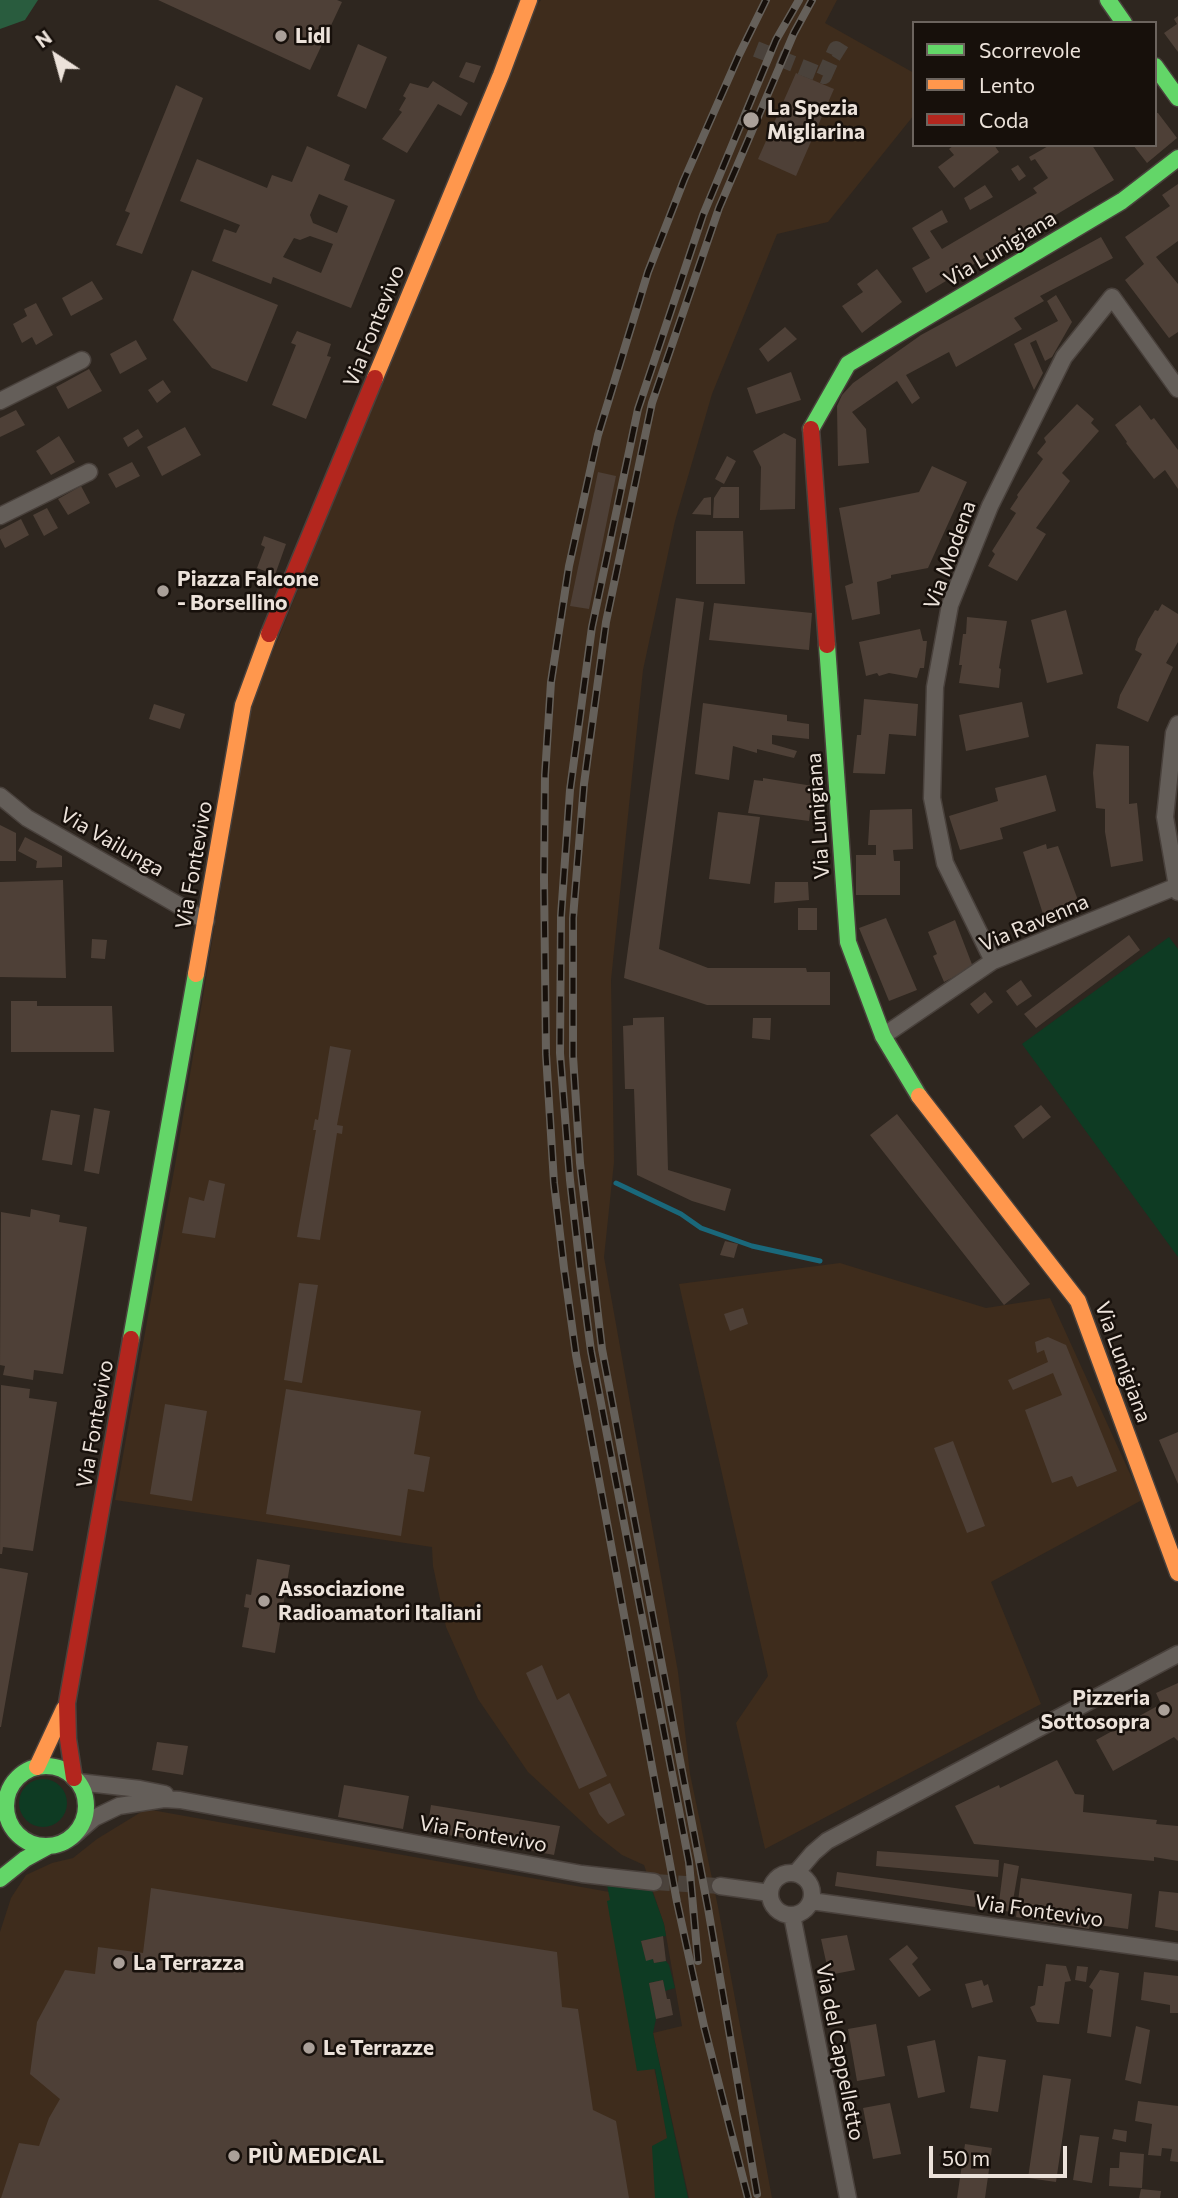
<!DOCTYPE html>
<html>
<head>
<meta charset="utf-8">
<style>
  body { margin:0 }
  #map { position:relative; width:1178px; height:2198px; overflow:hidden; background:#2e261f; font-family:Commissioner,sans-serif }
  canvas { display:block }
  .legend { position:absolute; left:912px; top:21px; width:245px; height:126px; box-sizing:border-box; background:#17100b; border:2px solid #6c645e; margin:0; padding:9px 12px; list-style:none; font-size:21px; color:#ece2da }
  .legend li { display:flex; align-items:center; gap:14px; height:35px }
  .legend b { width:35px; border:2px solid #6c645e }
  .north { position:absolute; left:21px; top:21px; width:70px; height:70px; -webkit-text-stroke:5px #17100b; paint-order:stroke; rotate:324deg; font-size:19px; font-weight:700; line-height:28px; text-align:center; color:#ece2da }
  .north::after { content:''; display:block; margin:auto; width:24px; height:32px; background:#ece2da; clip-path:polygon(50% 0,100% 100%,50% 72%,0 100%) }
  .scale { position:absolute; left:929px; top:2146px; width:138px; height:32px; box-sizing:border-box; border:4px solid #ece2da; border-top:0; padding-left:9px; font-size:21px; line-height:24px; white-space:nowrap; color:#ece2da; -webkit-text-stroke:5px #17100b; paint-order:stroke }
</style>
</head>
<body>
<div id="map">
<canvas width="1178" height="2198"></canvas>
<ul class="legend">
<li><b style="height:9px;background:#63d668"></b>Scorrevole</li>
<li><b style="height:9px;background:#ff974d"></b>Lento</li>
<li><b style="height:9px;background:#b3261e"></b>Coda</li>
</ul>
<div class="north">N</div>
<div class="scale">50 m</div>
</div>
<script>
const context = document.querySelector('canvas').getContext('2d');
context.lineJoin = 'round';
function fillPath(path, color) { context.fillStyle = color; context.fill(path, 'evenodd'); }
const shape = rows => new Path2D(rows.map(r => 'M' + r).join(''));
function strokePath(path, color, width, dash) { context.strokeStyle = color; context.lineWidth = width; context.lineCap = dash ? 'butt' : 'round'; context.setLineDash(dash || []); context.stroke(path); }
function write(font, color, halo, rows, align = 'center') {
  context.font = font + ' Commissioner,sans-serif'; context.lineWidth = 5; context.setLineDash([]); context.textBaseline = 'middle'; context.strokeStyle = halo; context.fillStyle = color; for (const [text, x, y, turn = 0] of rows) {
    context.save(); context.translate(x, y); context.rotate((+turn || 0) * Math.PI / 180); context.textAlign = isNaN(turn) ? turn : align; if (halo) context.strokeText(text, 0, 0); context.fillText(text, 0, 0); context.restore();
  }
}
fillPath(shape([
  [541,0,837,0,825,23,914,73,914,115,828,222,777,234,712,394,675,521,643,670,611,980,614,1162,604,1257,678,1672,690,1774,718,1907,772,2198,689,2198,653,2033,682,2026,664,1924,644,1865,622,1855,594,1833,528,1772,478,1699,446,1627,433,1566,432,1547,115,1500,175,1165,251,706,531,12],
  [840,1263,986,1308,1050,1298,1142,1500,991,1582,1041,1704,765,1849,736,1723,768,1676,679,1284],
  [146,1809,615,1893,683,2198,0,2198,0,1932,11,1898,26,1875,52,1863,73,1858,97,1839]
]), '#3e2c1c');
fillPath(shape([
  [1169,937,1178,949,1178,1257,1022,1044],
  '19 1803a24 24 0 1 1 48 0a24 24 0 1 1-48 0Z',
  [626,1883,650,1885,664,1924,666,1936,641,1941,646,1960,653,1959,654,1963,666,1961,669,1965,675,1988,665,1991,663,1980,649,1983,656,2019,653,2033,688,2198,655,2198,652,2146,667,2138,655,2069,637,2071,607,1901,610,1900,607,1885]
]), '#0e3b23');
fillPath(shape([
  [0,0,38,0,25,20,0,29]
]), '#295c3e');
strokePath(shape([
  [616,1183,681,1214,701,1228,752,1246,820,1261]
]), '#1a687b', 5);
fillPath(shape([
  [158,0,337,0,342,2,310,70],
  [1178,16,1178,52,1164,33,1177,24,1174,19],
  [358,44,387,57,366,109,337,96],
  [466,62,481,66,474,83,459,77],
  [796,73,834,89,796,176,758,159],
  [433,81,468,103,461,116,438,104,407,153,382,139,402,112,399,110,406,98,403,96,410,83,428,88],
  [176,85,203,98,142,254,116,245,130,213,125,211],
  [1155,113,1158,113,1177,138,1147,163,1133,145,1155,145],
  [954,145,994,145,999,152,954,188,938,167,954,155,949,149],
  [1050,145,1092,145,1114,180,926,293,912,268,930,258,912,228,942,210,948,222,930,231,942,249,1037,193,1033,188,1048,178,1035,159,1031,161,1029,157],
  [307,146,350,165,344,180,395,200,351,308,273,277,271,284,212,261,224,229,236,233,240,225,180,201,197,159,267,188,272,175,292,182],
  [319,194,348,206,337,233,313,223,310,215],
  [310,236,333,244,321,273,283,257,294,238,300,240],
  [1018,165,1026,176,1019,181,1011,169],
  [1178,184,1178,241,1156,257,1178,284,1178,332,1169,338,1125,280,1144,264,1125,237,1170,206,1162,195],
  [985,185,993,197,970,210,964,198],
  [1101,237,1113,258,1040,296,1044,301,1014,318,1022,329,956,367,949,352,906,375,920,398,912,404,897,381,852,412,866,429,869,463,838,466,837,406,842,395,853,383,921,335],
  [877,269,902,302,862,333,842,306,863,292,857,284],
  [192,270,278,305,247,382,212,368,173,320],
  [92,281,103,299,71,316,62,298],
  [1056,295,1072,322,1052,357,1045,361,1036,340,1030,343,1043,373,1034,390,1014,344,1058,321,1047,301],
  [36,303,53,335,36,345,32,337,22,343,13,324,27,316,24,309],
  [785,327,797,339,768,362,759,349],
  [297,331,331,344,327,356,331,357,306,419,272,405,296,345,291,343],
  [136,340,147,359,120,374,110,354],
  [89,369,102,391,68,409,56,387],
  [791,372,801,400,756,414,747,388],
  [163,380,171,392,157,403,148,390],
  [1077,404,1094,419,1091,423,1099,431,1062,473,1070,481,1036,528,1046,534,1017,581,988,566,995,554,992,551,1016,513,1010,509,1018,497,1017,495,1043,459,1037,453,1046,442,1044,438],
  [1140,405,1151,420,1154,418,1178,450,1178,489,1165,470,1154,479,1126,443,1127,442,1115,425],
  [16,410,25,425,0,437,0,418],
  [185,427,201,455,162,476,147,447],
  [138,429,143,437,128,447,123,438],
  [784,433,796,439,795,509,760,510,761,467,753,451],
  [59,436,75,462,51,475,36,451],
  [727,456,736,461,724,484,715,479],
  [132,462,140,476,116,488,108,474],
  [932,466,967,482,928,568,891,575,891,578,877,582,880,614,852,620,845,586,853,583,839,508,919,492],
  [598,472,616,476,589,609,570,606],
  [81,486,90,503,68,515,58,499],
  [721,487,739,487,739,518,713,518,714,498],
  [711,497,711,515,692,514,704,498],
  [47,508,58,528,44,536,33,515],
  [21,519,29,535,5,548,0,538,0,530],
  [696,531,743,531,745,584,696,584],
  [264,536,286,544,275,575,257,568,265,547,261,545],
  [676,598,704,602,659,949,708,968,806,968,807,972,830,972,830,1005,707,1005,624,978],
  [714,603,812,613,809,650,709,640],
  [1162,604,1178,614,1178,642,1166,663,1173,667,1148,722,1117,708,1120,695,1142,654,1135,650,1138,639,1155,610,1158,611],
  [1066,610,1083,674,1047,683,1031,620],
  [967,617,1007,621,999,668,1001,669,999,688,959,683,962,665,959,665,963,634,966,634],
  [920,629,923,641,927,641,924,668,920,668,917,678,889,673,879,676,877,673,866,676,859,642],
  [864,699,918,704,916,736,889,734,885,774,853,773,857,735,861,735],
  [1022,702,1029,737,966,751,959,715],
  [703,703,787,715,787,721,809,724,809,739,772,735,772,744,797,751,794,758,757,749,757,753,733,746,729,780,695,774],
  [154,704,185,714,180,729,149,719],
  [1096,744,1129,746,1129,804,1137,803,1143,861,1111,867,1105,832,1105,809,1096,808,1093,773],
  [1046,775,1056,811,1000,828,1003,839,960,850,949,816,998,801,995,788],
  [763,778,813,786,809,821,748,813,754,780,763,781],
  [912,809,913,849,893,850,894,861,900,861,900,895,856,895,856,855,876,855,876,845,868,845,870,810],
  [718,812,760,817,750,884,709,879],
  [0,825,16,833,16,861,0,861],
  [25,837,62,856,62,867,36,868,37,861,18,851],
  [1046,844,1047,849,1058,846,1079,903,1043,914,1023,852],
  [63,880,66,978,0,977,0,882],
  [775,882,808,882,809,900,774,903],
  [798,908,817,908,817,930,798,930],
  [886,918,917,990,889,1001,859,928],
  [955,920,973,967,944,982,933,956,937,954,928,932],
  [1129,935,1140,950,1036,1028,1024,1014],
  [92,939,107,940,105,959,91,958],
  [1021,980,1032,996,1017,1006,1006,991],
  [985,992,993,1002,978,1014,970,1004],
  [11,1001,37,1001,37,1006,112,1006,114,1052,11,1052],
  [664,1017,668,1170,731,1189,725,1211,692,1201,637,1175,634,1089,625,1089,623,1026,633,1025,633,1018],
  [753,1018,771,1018,770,1040,752,1038],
  [330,1046,351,1050,337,1125,343,1126,342,1134,337,1133,320,1240,297,1237,316,1130,313,1130,315,1119,318,1120],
  [1041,1105,1051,1117,1023,1139,1014,1126],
  [94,1108,110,1111,99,1174,84,1171],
  [51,1110,80,1115,72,1165,42,1160],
  [897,1114,1030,1284,1004,1305,870,1135],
  [209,1180,225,1184,215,1238,182,1233,189,1197,204,1201],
  [31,1209,60,1215,59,1222,87,1227,63,1374,34,1370,33,1380,3,1375,5,1366,0,1365,1,1212,30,1217],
  [725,1241,738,1244,734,1258,720,1255],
  [299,1283,318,1285,302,1383,284,1380],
  [743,1308,748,1324,730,1331,724,1314],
  [1048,1337,1066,1345,1117,1471,1077,1487,1072,1476,1052,1483,1025,1410,1062,1395,1053,1373,1013,1390,1008,1380,1048,1362,1044,1350,1037,1353,1035,1342],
  [1,1385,30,1389,29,1398,57,1402,33,1551,3,1547,2,1554,0,1554],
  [286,1389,421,1411,414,1454,430,1457,424,1492,408,1489,401,1536,266,1514],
  [165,1404,207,1411,192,1501,150,1494],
  [1178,1432,1178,1484,1159,1440],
  [953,1441,985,1526,967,1533,934,1448],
  [257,1559,290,1565,275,1653,242,1647,249,1608,244,1607,246,1594,251,1595],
  [0,1568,28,1573,1,1727,0,1727],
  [542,1665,557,1700,569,1693,607,1776,579,1789,526,1673],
  [1178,1683,1178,1741,1174,1737,1113,1771,1096,1740,1161,1704,1156,1693],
  [157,1742,188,1746,183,1775,152,1770],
  [1057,1760,1075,1794,1084,1795,1083,1812,1157,1820,1156,1824,1178,1826,1178,1861,1154,1857,1154,1861,974,1844,955,1806,999,1785,1000,1788],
  [610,1783,625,1815,608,1824,599,1814,589,1793],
  [344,1785,409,1796,403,1829,338,1817],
  [431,1805,560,1826,554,1855,427,1831],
  [877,1851,999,1860,998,1877,876,1866],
  [1004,1863,1019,1866,1011,1912,998,1910],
  [837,1872,977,1891,975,1907,835,1886],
  [1021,1878,1132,1894,1128,1929,1090,1924,1089,1929,1016,1917],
  [151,1888,557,1952,562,2007,578,2009,593,2110,616,2121,629,2198,1,2198,19,2143,39,2146,49,2118,60,2099,30,2074,37,2022,65,1970,95,1974,98,1947,143,1953],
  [1159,1891,1178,1893,1178,1931,1155,1927],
  [847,1935,855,1970,829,1975,821,1939],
  [663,1936,666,1961,654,1963,653,1959,646,1961,641,1941],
  [907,1945,918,1958,912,1964,931,1990,919,1997,889,1959],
  [1046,1964,1066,1966,1071,1981,1065,1982,1059,2024,1037,2022,1030,2007,1035,2005,1038,1986,1043,1986],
  [1077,1966,1088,1967,1086,1982,1075,1980],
  [1100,1970,1119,1973,1111,2037,1087,2033,1093,1990,1089,1987],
  [1144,1972,1178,1976,1178,2013,1170,2013,1170,2005,1141,2000],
  [663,1980,667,1999,670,1999,673,2015,656,2019,649,1983],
  [982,1980,984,1986,988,1984,993,2002,972,2008,965,1984],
  [876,2024,885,2076,857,2081,848,2029],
  [1136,2026,1150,2030,1141,2084,1125,2080],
  [935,2040,945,2092,918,2098,907,2046],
  [978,2056,1006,2060,998,2112,970,2108],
  [1043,2075,1071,2079,1056,2182,1028,2178],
  [1138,2101,1178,2106,1178,2162,1170,2161,1172,2149,1162,2148,1161,2156,1148,2155,1152,2124,1135,2121],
  [890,2103,901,2154,873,2159,863,2108],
  [1114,2129,1127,2131,1126,2142,1112,2139],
  [1080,2135,1099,2137,1092,2183,1073,2180],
  [965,2144,992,2148,985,2198,957,2198],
  [1120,2152,1144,2154,1142,2188,1109,2186,1110,2168,1119,2168],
  [1141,2189,1161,2191,1160,2198,1139,2198]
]), '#4e4037');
strokePath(shape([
  [756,49,824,76,836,49,844,54],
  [654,1882,720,1886]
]), '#4a423b', 16, [16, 8]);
const street = shape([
  [0,401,82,360],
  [0,516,89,472],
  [1178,724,1174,733,1165,817,1178,892],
  [0,796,27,818,206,921],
  [993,961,945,863,932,798,935,687,950,605,990,506,1064,357,1112,297,1178,389],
  [883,1036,993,961,1175,887],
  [78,1782,140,1789,165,1794],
  [72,1837,94,1818,119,1806,164,1799,180,1800,582,1874,654,1882],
  [796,1873,813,1853,827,1841,1178,1654],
  '770 1894a21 21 0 1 1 42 0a21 21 0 1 1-42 0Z',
  [720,1886,770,1893],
  [811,1901,1178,1952],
  [792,1915,848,2198]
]);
const fast = shape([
  [1108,0,1124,23],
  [1155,66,1178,98],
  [811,429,848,364,1122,201,1178,158],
  [827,645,848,942,883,1036,919,1096],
  [131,1339,196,974],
  '6 1806a40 40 0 1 1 80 0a40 40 0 1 1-80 0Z',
  [0,1879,25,1859,47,1847]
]);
const slow = shape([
  [375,378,501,75,529,0],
  [196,974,243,705,269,634],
  [919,1096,1078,1301,1178,1573],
  [37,1767,64,1709]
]);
const jam = shape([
  [811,429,827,645],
  [269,634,375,378],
  [74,1778,68,1739,67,1703,131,1339]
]);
strokePath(street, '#49413c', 19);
strokePath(fast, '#49413c', 19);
strokePath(slow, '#49413c', 19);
strokePath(jam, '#49413c', 19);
strokePath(street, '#645e59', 16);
strokePath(fast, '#63d668', 16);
strokePath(slow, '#ff974d', 16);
strokePath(jam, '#b3261e', 16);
const rail = shape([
  [698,1961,689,1862,591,1351,580,1268,570,1180,560,1053,561,916,570,790,592,627,638,409,703,215,776,40,799,0],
  [757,2194,708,1908,602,1349,580,1163,573,1056,573,918,584,784,606,622,652,403,719,208,794,33,812,0],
  [748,2198,704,2026,677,1902,576,1355,564,1268,554,1183,546,1054,544,879,545,775,551,682,569,566,598,435,648,272,684,180,739,55,766,0]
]);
strokePath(rail, '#65605a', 8);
strokePath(rail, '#17100b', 5, [16]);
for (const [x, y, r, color] of [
  [281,36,7,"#aaa099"],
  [751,120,9,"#aaa099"],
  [163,591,7,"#aaa099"],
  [264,1601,7,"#aaa099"],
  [1164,1710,7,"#aaa099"],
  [119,1963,7,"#aaa099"],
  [309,2048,7,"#aaa099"],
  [234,2156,7,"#aaa099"]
]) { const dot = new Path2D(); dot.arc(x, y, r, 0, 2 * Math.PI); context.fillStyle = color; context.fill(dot); strokePath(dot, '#17100b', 2.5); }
write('bold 21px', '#ece2da', '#17100b', [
  ["Lidl",295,36],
  ["La Spezia",767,108],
  ["Migliarina",767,132],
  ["Piazza Falcone",177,579],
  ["- Borsellino",177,603],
  ["Associazione",278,1589],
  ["Radioamatori Italiani",278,1613],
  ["Pizzeria",1150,1698,"right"],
  ["Sottosopra",1150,1722,"right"],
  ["La Terrazza",133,1963],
  ["Le Terrazze",323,2048],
  ["PIÙ MEDICAL",248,2156]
], 'left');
write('21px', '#ece2da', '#17100b', [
  ["Via Lunigiana",1000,249,-31],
  ["Via Fontevivo",374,326,-68],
  ["Via Modena",950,555,-70],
  ["Via Lunigiana",818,816,-94],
  ["Via Vailunga",112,842,30],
  ["Via Fontevivo",194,865,-80],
  ["Via Ravenna",1034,923,-23],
  ["Via Lunigiana",1123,1362,70],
  ["Via Fontevivo",95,1424,-80],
  ["Via Fontevivo",483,1834,10],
  ["Via Fontevivo",1039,1911,8],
  ["Via del Cappelletto",840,2052,79]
]);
</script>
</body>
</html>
